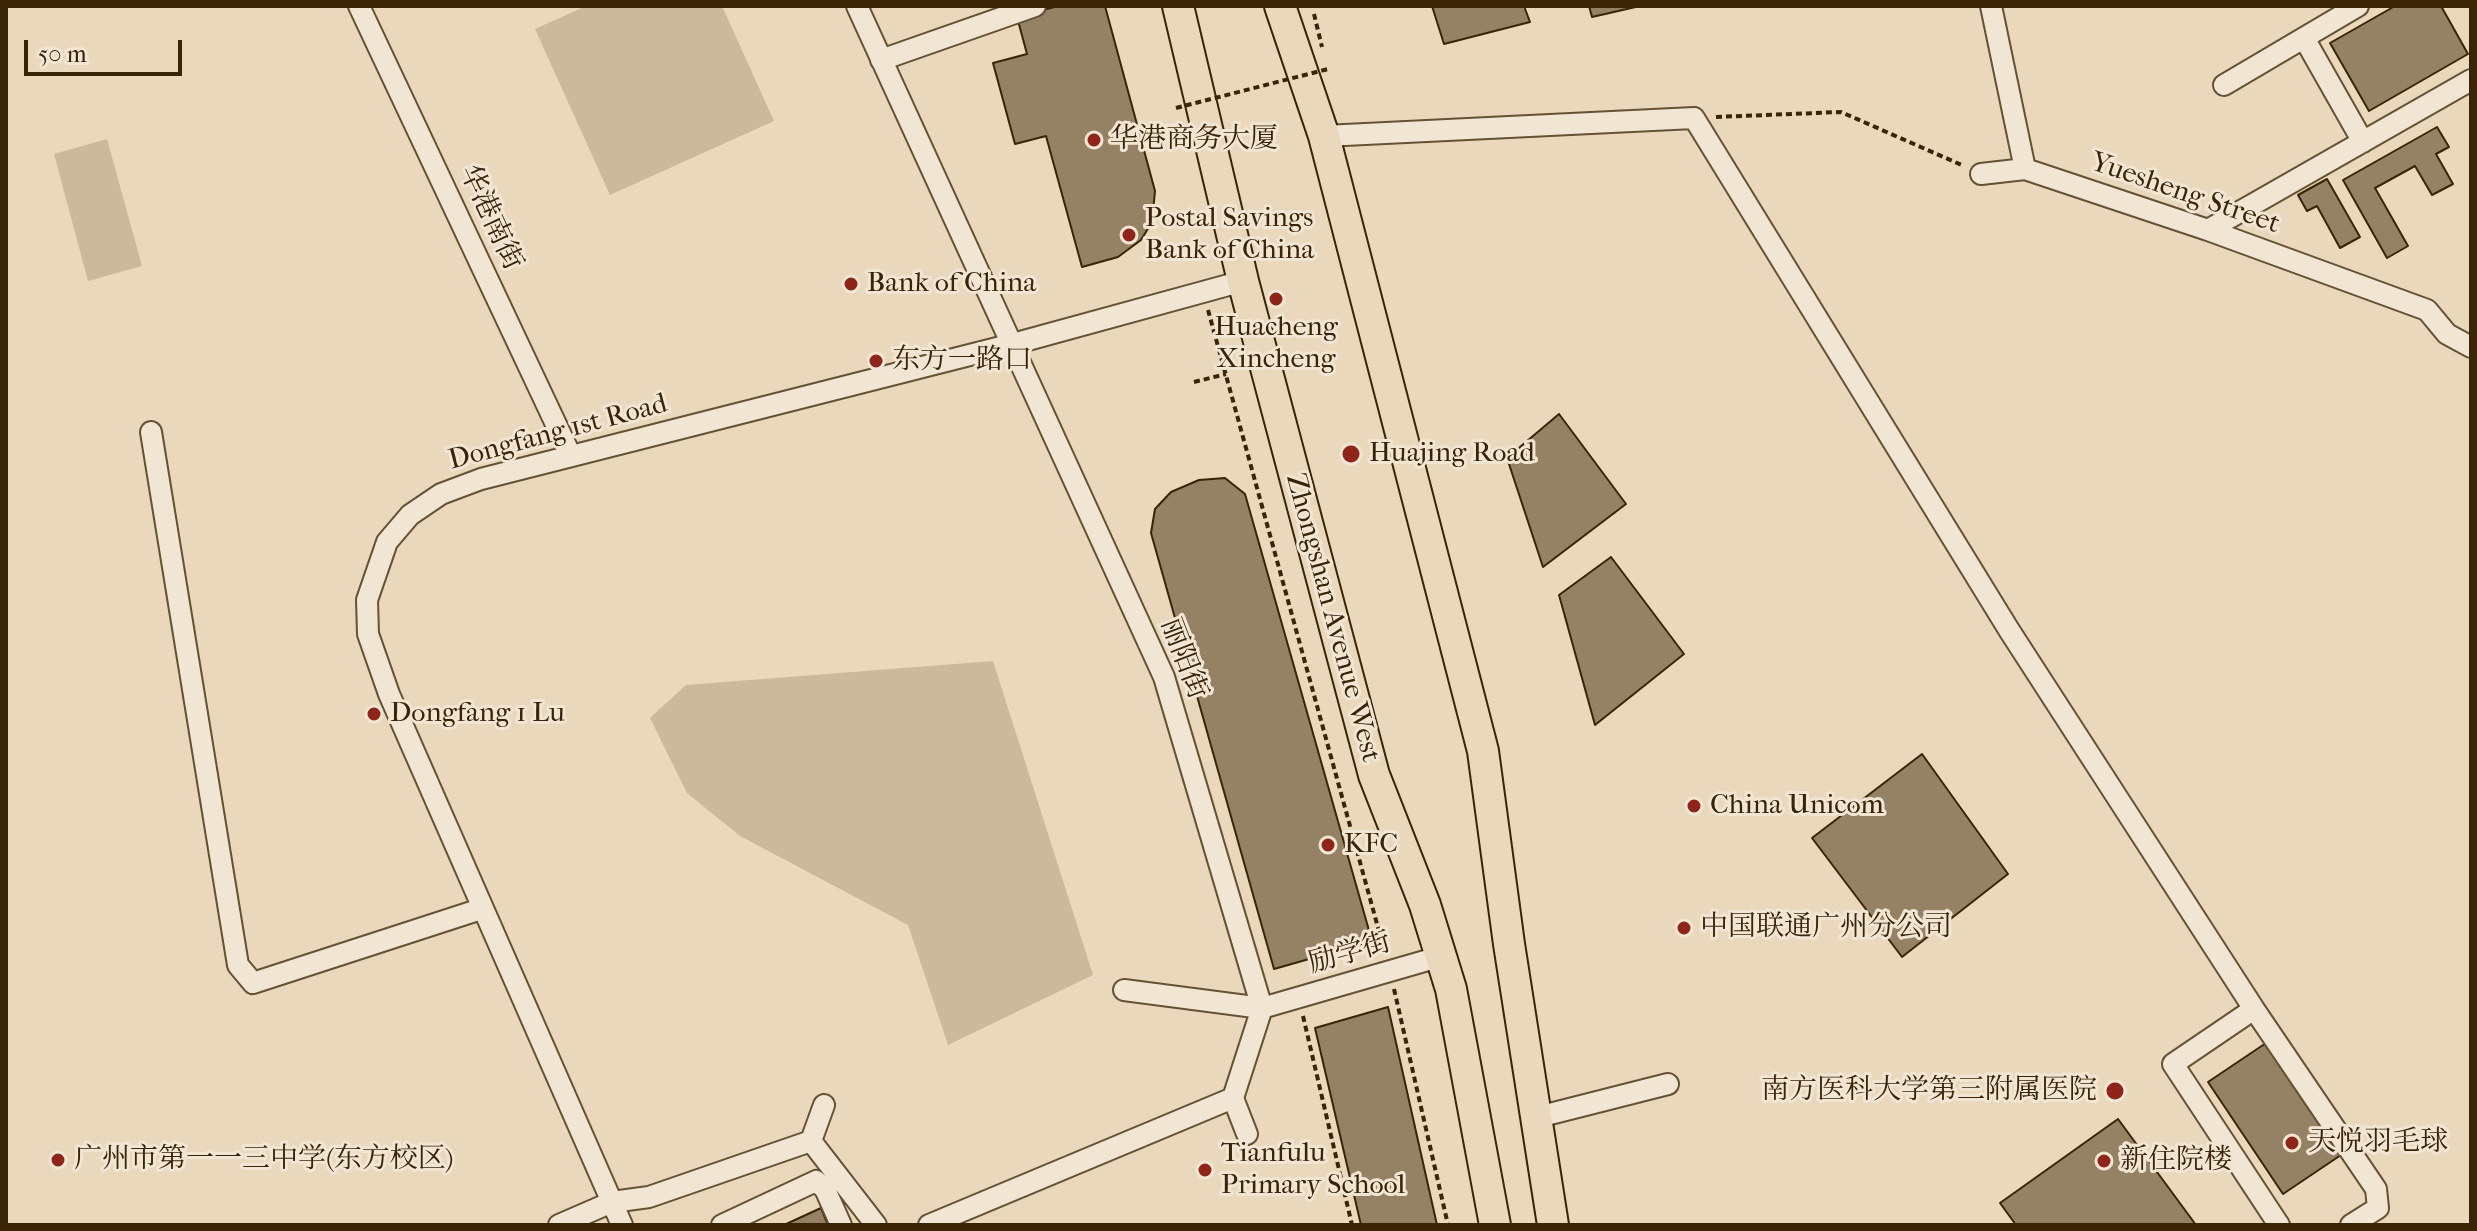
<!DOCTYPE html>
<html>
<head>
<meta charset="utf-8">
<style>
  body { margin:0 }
  #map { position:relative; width:2477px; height:1231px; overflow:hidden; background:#e9d8bb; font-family:"IM FELL French Canon",serif }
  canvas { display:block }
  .frame { position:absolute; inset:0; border:8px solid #392406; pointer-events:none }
  .scale { position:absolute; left:24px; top:40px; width:158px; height:36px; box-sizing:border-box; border:4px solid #392406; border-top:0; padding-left:10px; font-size:24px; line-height:28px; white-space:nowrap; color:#392406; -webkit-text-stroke:6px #f1e6d3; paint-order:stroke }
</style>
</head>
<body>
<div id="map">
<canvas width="2477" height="1231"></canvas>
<div class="frame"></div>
<div class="scale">50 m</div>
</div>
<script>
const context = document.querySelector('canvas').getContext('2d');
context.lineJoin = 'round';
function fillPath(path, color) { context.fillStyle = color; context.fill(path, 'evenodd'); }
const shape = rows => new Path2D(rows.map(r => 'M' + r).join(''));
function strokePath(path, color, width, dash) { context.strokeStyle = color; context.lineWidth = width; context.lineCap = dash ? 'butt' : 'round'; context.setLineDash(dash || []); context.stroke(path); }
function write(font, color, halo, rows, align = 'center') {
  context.font = font + ' "IM FELL French Canon","Noto Serif SC",serif'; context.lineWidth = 6; context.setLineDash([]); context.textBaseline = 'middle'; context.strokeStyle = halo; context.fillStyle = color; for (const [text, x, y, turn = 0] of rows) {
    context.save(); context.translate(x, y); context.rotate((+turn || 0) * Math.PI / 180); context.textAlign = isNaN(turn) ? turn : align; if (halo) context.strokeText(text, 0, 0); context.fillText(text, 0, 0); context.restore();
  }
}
fillPath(shape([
  [586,6,722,6,774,121,610,195,535,29],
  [107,139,142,266,88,281,54,154],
  [993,661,1093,975,948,1045,908,925,740,836,687,793,650,718,686,685]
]), '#cbb99c');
const building = shape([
  [1058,6,1105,6,1155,191,1152,222,1141,240,1118,257,1082,267,1046,136,1015,144,993,63,1027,54,1017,17,1058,6],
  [1432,6,1524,6,1530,22,1444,44,1432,6],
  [1589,6,1640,6,1592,17,1589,6],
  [2395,6,2441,6,2468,54,2369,111,2330,43,2395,6],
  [2437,127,2449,147,2436,154,2453,184,2432,195,2415,166,2375,188,2408,246,2387,258,2343,180,2437,127],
  [2327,179,2360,237,2340,248,2317,206,2307,211,2298,195,2327,179],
  [1559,414,1626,504,1543,567,1507,458,1559,414],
  [1225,478,1245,494,1372,941,1274,969,1151,533,1155,509,1171,492,1199,480,1225,478],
  [1611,557,1684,654,1595,725,1559,595,1611,557],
  [1922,754,2008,874,1902,957,1812,838,1922,754],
  [1388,1007,1437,1225,1361,1225,1315,1028,1388,1007],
  [2266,1043,2341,1155,2283,1194,2208,1082,2266,1043],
  [2118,1119,2196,1225,2016,1225,2000,1203,2118,1119],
  [821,1208,828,1225,784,1225,821,1208]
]);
fillPath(building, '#958264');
strokePath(building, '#392406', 2);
const minor = shape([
  [359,6,570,454],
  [857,6,1164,677,1262,1008],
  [1991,6,2025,169,2208,230,2427,310,2447,334,2471,347],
  [2304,38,2363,142],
  [881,60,1035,6],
  [2224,85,2358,6],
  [1324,136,1694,118,2009,630,2254,1009,2173,1064,2279,1225],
  [1981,174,2025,169],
  [2208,230,2471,80],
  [151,432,238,965,253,983,481,909],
  [1124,990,1262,1008,1442,956],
  [2254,1009,2376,1189,2378,1208,2351,1225],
  [1233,1098,1247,1134],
  [1538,1117,1668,1084],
  [811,1141,824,1105],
  [559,1225,612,1202,649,1197,811,1141,876,1225],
  [622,1225,389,694,368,634,367,600,387,542,410,515,441,494,481,479,1013,344,1243,281],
  [722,1225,816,1181,825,1189,841,1225],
  [929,1225,1233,1098,1262,1008]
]);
const highway = shape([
  [1178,6,1243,281,1374,775,1425,905,1451,989,1495,1225],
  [1280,6,1324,136,1483,751,1509,944,1553,1225]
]);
strokePath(minor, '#655133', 24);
strokePath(highway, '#392406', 34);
strokePath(shape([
  [1314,14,1322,47],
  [1716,117,1841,112,1964,166],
  [1208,310,1385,953],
  [1194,382,1226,374],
  [1394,989,1448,1225],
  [1303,1016,1352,1225]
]), '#392406', 4, [6, 4]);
strokePath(minor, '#f1e6d3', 20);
strokePath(highway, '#e9d8bb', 30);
strokePath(shape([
  [1176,108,1328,69]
]), '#392406', 4, [6, 4]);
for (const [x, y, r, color] of [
  [1094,140,8,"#8f2418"],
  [1129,235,8,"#8f2418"],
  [851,284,8,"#8f2418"],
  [1276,299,8,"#8f2418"],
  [876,361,8,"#8f2418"],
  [1351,454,10,"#8f2418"],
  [374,714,8,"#8f2418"],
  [1694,806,8,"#8f2418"],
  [1328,845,8,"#8f2418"],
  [1684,928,8,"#8f2418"],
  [2115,1091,10,"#8f2418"],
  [2292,1143,8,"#8f2418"],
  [58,1160,8,"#8f2418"],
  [2104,1161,8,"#8f2418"],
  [1205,1170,8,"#8f2418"]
]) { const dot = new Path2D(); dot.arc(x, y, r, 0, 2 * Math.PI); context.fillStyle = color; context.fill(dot); strokePath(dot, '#f1e6d3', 3); }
write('28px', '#392406', '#f1e6d3', [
  ["华港商务大厦",1110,140],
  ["Postal Savings",1145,219],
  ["Bank of China",1145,251],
  ["Bank of China",867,284],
  ["Huacheng",1276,328,"center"],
  ["Xincheng",1276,360,"center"],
  ["东方一路口",892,361],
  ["Huajing Road",1369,454],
  ["Dongfang 1 Lu",390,714],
  ["China Unicom",1710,806],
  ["KFC",1344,845],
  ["中国联通广州分公司",1700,928],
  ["南方医科大学第三附属医院",2097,1091,"right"],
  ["天悦羽毛球",2308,1143],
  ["Tianfulu",1221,1154],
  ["Primary School",1221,1186],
  ["广州市第一一三中学(东方校区)",74,1160],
  ["新住院楼",2120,1161]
], 'left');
write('28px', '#392406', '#f1e6d3', [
  ["Yuesheng Street",2185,194,19],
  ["华港南街",490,218,65],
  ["Dongfang 1st Road",558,433,-15],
  ["Zhongshan Avenue West",1332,618,75],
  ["丽阳街",1183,659,69],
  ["励学街",1350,954,-16]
]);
</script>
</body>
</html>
